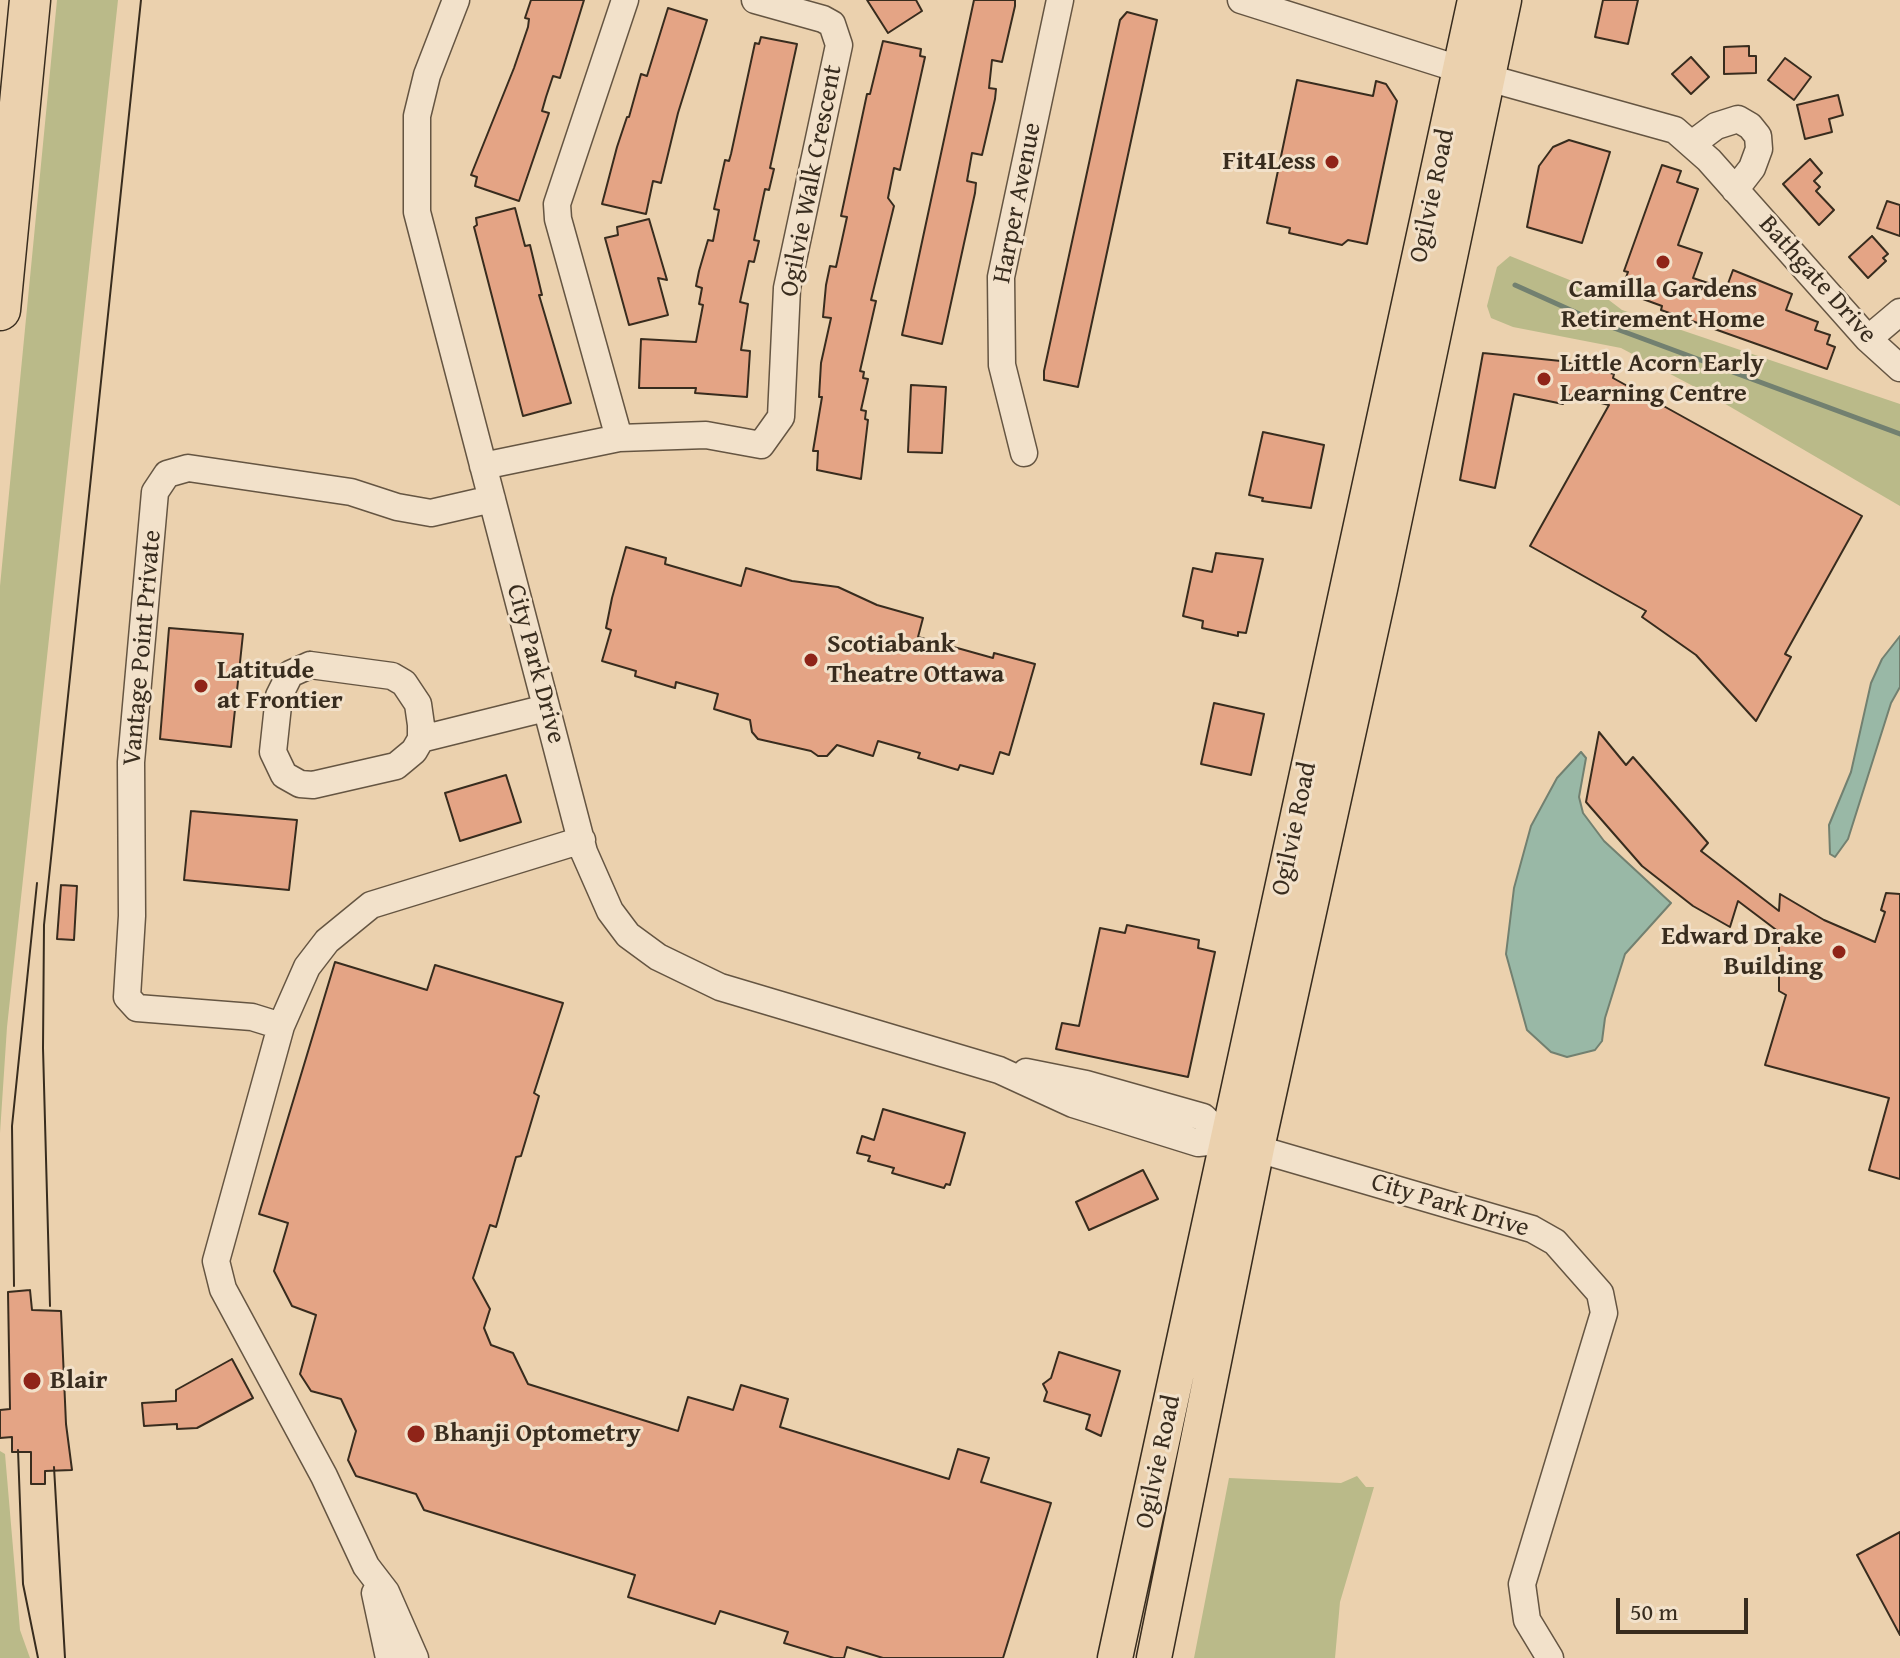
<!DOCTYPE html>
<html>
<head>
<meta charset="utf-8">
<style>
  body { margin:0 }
  #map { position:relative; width:1900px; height:1658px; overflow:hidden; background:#ebd1ae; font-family:"Gentium Book Plus",serif }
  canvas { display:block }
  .scale { position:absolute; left:1616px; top:1598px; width:132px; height:36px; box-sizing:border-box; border:4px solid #382c1e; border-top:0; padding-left:10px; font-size:24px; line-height:28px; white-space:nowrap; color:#382c1e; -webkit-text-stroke:6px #f2e1ca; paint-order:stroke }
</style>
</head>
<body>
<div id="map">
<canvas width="1900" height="1658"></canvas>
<div class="scale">50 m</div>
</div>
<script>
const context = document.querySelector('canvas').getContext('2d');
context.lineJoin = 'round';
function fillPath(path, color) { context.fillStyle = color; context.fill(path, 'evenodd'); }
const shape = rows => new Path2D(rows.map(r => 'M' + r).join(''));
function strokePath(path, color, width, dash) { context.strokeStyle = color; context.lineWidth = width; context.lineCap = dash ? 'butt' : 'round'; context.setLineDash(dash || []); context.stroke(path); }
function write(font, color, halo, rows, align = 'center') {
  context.font = font + ' "Gentium Book Plus",serif'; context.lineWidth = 6; context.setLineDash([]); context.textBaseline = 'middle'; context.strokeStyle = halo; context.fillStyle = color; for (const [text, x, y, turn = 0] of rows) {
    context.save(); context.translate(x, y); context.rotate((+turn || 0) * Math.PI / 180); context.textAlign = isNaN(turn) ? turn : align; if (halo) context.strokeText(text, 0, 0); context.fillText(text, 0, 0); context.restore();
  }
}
fillPath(shape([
  [57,0,118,0,7,1027,0,1133,0,586],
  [1510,256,1597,291,1622,310,1900,404,1900,506,1710,395,1621,348,1513,327,1491,318,1487,306,1497,267],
  [0,1451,5,1454,20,1630,30,1658,0,1658],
  [1357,1476,1366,1487,1374,1487,1340,1602,1335,1658,1194,1658,1229,1478,1341,1483]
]), '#baba89');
const water = shape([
  [1900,636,1900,687,1891,703,1848,839,1835,857,1830,854,1829,825,1851,772,1871,683,1882,659,1900,636],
  [1581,752,1586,758,1579,797,1583,813,1604,841,1671,903,1625,954,1605,1018,1602,1041,1595,1050,1567,1057,1551,1052,1527,1030,1506,954,1514,888,1531,826,1557,778,1581,752]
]);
fillPath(water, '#99b8a6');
strokePath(water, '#728070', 2);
strokePath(shape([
  [1515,285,1595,321,1900,434]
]), '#728070', 5);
const building = shape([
  [531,0,584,0,560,78,553,76,546,97,542,111,549,113,519,201,475,186,477,177,471,175,514,68,528,27,529,19,525,18,531,0],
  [867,0,916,0,922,11,888,33,867,0],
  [974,0,1015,0,1015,6,1002,62,992,60,989,88,996,89,995,99,982,155,972,153,967,181,976,183,975,193,942,344,902,335,974,0],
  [1603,0,1638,0,1628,44,1595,37,1603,0],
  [668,8,707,20,678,113,661,183,653,181,646,214,602,204,617,147,627,117,629,117,641,74,647,76,668,8],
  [1127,12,1157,20,1078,387,1044,380,1044,371,1120,20,1127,12],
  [761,37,797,44,770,168,774,169,769,190,765,189,754,240,759,241,754,262,749,261,740,302,748,304,741,350,750,351,747,397,695,393,696,388,639,388,641,339,696,342,703,305,699,304,702,288,696,286,699,271,708,240,713,241,719,210,714,209,725,160,729,161,731,154,755,43,759,44,761,37],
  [883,41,921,49,920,56,925,57,900,170,894,168,888,198,894,206,871,300,876,301,860,371,864,372,863,378,868,379,861,410,866,411,865,419,868,420,861,479,817,470,818,451,813,451,822,397,819,397,821,363,831,318,823,317,826,285,830,266,836,267,847,217,841,216,867,94,870,94,883,41],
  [1749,46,1749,56,1756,56,1756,73,1724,74,1724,47,1749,46],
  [1691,57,1709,77,1691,94,1672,74,1691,57],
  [1785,58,1811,77,1794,100,1768,80,1785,58],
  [1297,80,1373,96,1376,81,1386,84,1397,101,1367,244,1348,240,1342,245,1289,233,1290,228,1267,223,1297,80],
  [1838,95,1843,115,1829,119,1832,132,1805,139,1797,105,1838,95],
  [1569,140,1610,152,1582,243,1527,227,1539,166,1553,147,1569,140],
  [1810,159,1822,173,1814,181,1820,187,1816,191,1834,210,1819,225,1783,184,1810,159],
  [1662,165,1681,171,1677,182,1698,189,1678,245,1702,253,1693,278,1726,289,1733,270,1792,294,1786,310,1818,322,1815,330,1830,335,1827,344,1835,347,1827,369,1661,310,1662,306,1621,291,1628,272,1624,271,1662,165],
  [1887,201,1900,205,1900,236,1877,228,1887,201],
  [515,208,525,246,530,245,542,295,539,295,571,403,523,416,474,227,477,225,476,218,515,208],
  [649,219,667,280,658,278,668,315,629,325,605,238,618,235,617,227,649,219],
  [1872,236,1888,254,1883,258,1886,261,1868,278,1849,257,1872,236],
  [1483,353,1561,361,1614,374,1613,378,1862,516,1785,654,1791,657,1756,721,1696,655,1642,617,1646,611,1530,546,1609,405,1566,394,1563,404,1514,394,1495,488,1460,480,1483,353],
  [911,385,946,387,942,453,908,452,911,385],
  [1263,432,1324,445,1311,508,1262,501,1263,498,1249,495,1263,432],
  [626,547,666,558,665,564,741,586,746,568,792,581,838,587,877,605,923,618,918,637,993,658,994,653,1035,664,1009,755,1000,752,993,774,960,765,958,770,918,758,920,753,878,741,873,756,837,745,827,756,818,756,811,751,758,739,752,732,750,720,714,709,718,694,676,682,675,688,635,676,636,671,602,661,611,630,606,628,612,598,626,547],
  [1216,553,1263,559,1246,633,1238,632,1238,636,1202,628,1203,621,1183,616,1193,568,1212,572,1216,553],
  [169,628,243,634,231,747,160,739,169,628],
  [1214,703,1264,714,1251,775,1201,764,1214,703],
  [1599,732,1626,765,1633,757,1708,843,1701,851,1779,911,1780,894,1824,920,1875,942,1885,912,1881,910,1886,893,1900,894,1900,1179,1869,1170,1889,1098,1765,1065,1786,995,1779,991,1779,932,1738,901,1730,927,1693,906,1642,866,1586,802,1599,732],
  [506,775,521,822,460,841,445,793,506,775],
  [191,811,297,820,289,890,184,880,191,811],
  [61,885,77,886,74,940,57,939,61,885],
  [1127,925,1199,940,1198,948,1215,952,1188,1077,1056,1049,1062,1023,1079,1026,1100,928,1125,933,1127,925],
  [335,962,427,990,435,965,563,1003,534,1093,539,1096,521,1156,516,1157,496,1227,490,1225,473,1278,490,1309,484,1328,491,1345,513,1353,528,1384,678,1431,688,1397,733,1410,741,1385,788,1399,780,1427,949,1479,958,1449,989,1458,981,1482,1051,1503,1003,1658,883,1658,847,1647,844,1658,834,1658,784,1643,788,1632,720,1611,715,1624,628,1597,635,1575,424,1510,416,1494,356,1476,348,1460,356,1431,341,1399,311,1391,300,1374,316,1315,292,1306,274,1271,288,1223,259,1214,335,962],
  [883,1109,965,1133,950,1185,946,1184,944,1188,892,1173,894,1168,868,1161,870,1156,857,1153,862,1136,874,1140,883,1109],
  [1143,1170,1158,1199,1089,1230,1076,1202,1143,1170],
  [30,1290,32,1310,61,1311,66,1424,72,1470,45,1471,45,1484,31,1484,31,1452,12,1452,12,1437,0,1438,0,1410,10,1409,8,1292,30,1290],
  [1059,1352,1120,1371,1101,1436,1086,1429,1090,1415,1044,1401,1047,1392,1043,1384,1051,1378,1059,1352],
  [232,1359,253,1398,197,1428,177,1429,177,1424,144,1426,142,1403,176,1401,176,1390,232,1359],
  [1900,1532,1900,1635,1857,1555,1900,1532]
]);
fillPath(building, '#e4a485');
strokePath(building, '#382c1e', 2);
const minor = shape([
  [456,0,427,75,417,116,417,212,584,852,610,911,628,935,658,957,720,987,999,1070,1073,1104,1198,1143,1227,1140,1532,1229,1555,1242,1600,1293,1604,1313,1522,1584,1527,1620,1550,1658],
  [1241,0,1481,76,1675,130,1709,160,1868,339,1900,368],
  [1692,144,1716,126,1738,119,1750,126,1758,136,1759,149,1752,168,1735,190],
  [1868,339,1900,312],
  [619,438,558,219,557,204,625,0],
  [1024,453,1002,365,1001,277,1060,0],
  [483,466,619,438,706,435,761,445,781,417,787,288,839,45,832,24,823,19,755,0],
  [310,665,392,676,404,683,418,704,421,725,421,739,414,751,396,766,313,785,300,784,284,775,273,752,279,696,290,674,310,665],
  [421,739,546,708],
  [281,1026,252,1017,137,1008,127,997,132,916,131,762,155,492,167,474,188,468,351,492,397,507,431,513,492,499],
  [1026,1072,1086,1084,1203,1117,1227,1140],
  [375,1593,389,1658],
  [415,1658,386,1592,366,1566,324,1476,223,1289,216,1261,281,1026,307,967,327,941,371,905,582,840]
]);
const major = shape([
  [1115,1658,1475,0],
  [1154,1658,1257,1148,1380,589,1504,0]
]);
const highway = shape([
  [0,310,30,0]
]);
strokePath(minor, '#655542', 29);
strokePath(major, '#382c1e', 37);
strokePath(highway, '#382c1e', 43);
strokePath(minor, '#f2e1ca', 26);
strokePath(major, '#ebd1ae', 34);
strokePath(highway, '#ebd1ae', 40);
strokePath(shape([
  [14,1286,12,1126,37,883],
  [50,1306,43,1048,44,925,141,0],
  [18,1450,23,1584,38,1658],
  [54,1467,65,1658]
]), '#382c1e', 2);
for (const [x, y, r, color] of [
  [1332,162,8,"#8f2418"],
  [1663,262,8,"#8f2418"],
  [1544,379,8,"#8f2418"],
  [811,660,8,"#8f2418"],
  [201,686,8,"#8f2418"],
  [1839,952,8,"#8f2418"],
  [32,1381,10,"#8f2418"],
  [416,1434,10,"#8f2418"]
]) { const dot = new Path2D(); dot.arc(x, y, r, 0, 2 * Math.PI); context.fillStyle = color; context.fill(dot); strokePath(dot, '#f2e1ca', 3); }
write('bold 26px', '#382c1e', '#f2e1ca', [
  ["Fit4Less",1316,162,"right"],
  ["Camilla Gardens",1663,290,"center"],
  ["Retirement Home",1663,320,"center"],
  ["Little Acorn Early",1560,364],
  ["Learning Centre",1560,394],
  ["Scotiabank",827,645],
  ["Theatre Ottawa",827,675],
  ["Latitude",217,671],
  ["at Frontier",217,701],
  ["Edward Drake",1823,937,"right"],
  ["Building",1823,967,"right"],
  ["Blair",50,1381],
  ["Bhanji Optometry",434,1434]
], 'left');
write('26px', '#382c1e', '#f2e1ca', [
  ["Ogilvie Walk Crescent",812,181,-79],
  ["Ogilvie Road",1433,196,-78],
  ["Harper Avenue",1018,203,-79],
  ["Bathgate Drive",1817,280,48],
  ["Vantage Point Private",143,648,-85],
  ["City Park Drive",535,664,75],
  ["Ogilvie Road",1295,829,-78],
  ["City Park Drive",1450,1206,17],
  ["Ogilvie Road",1159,1462,-78]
]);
</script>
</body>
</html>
